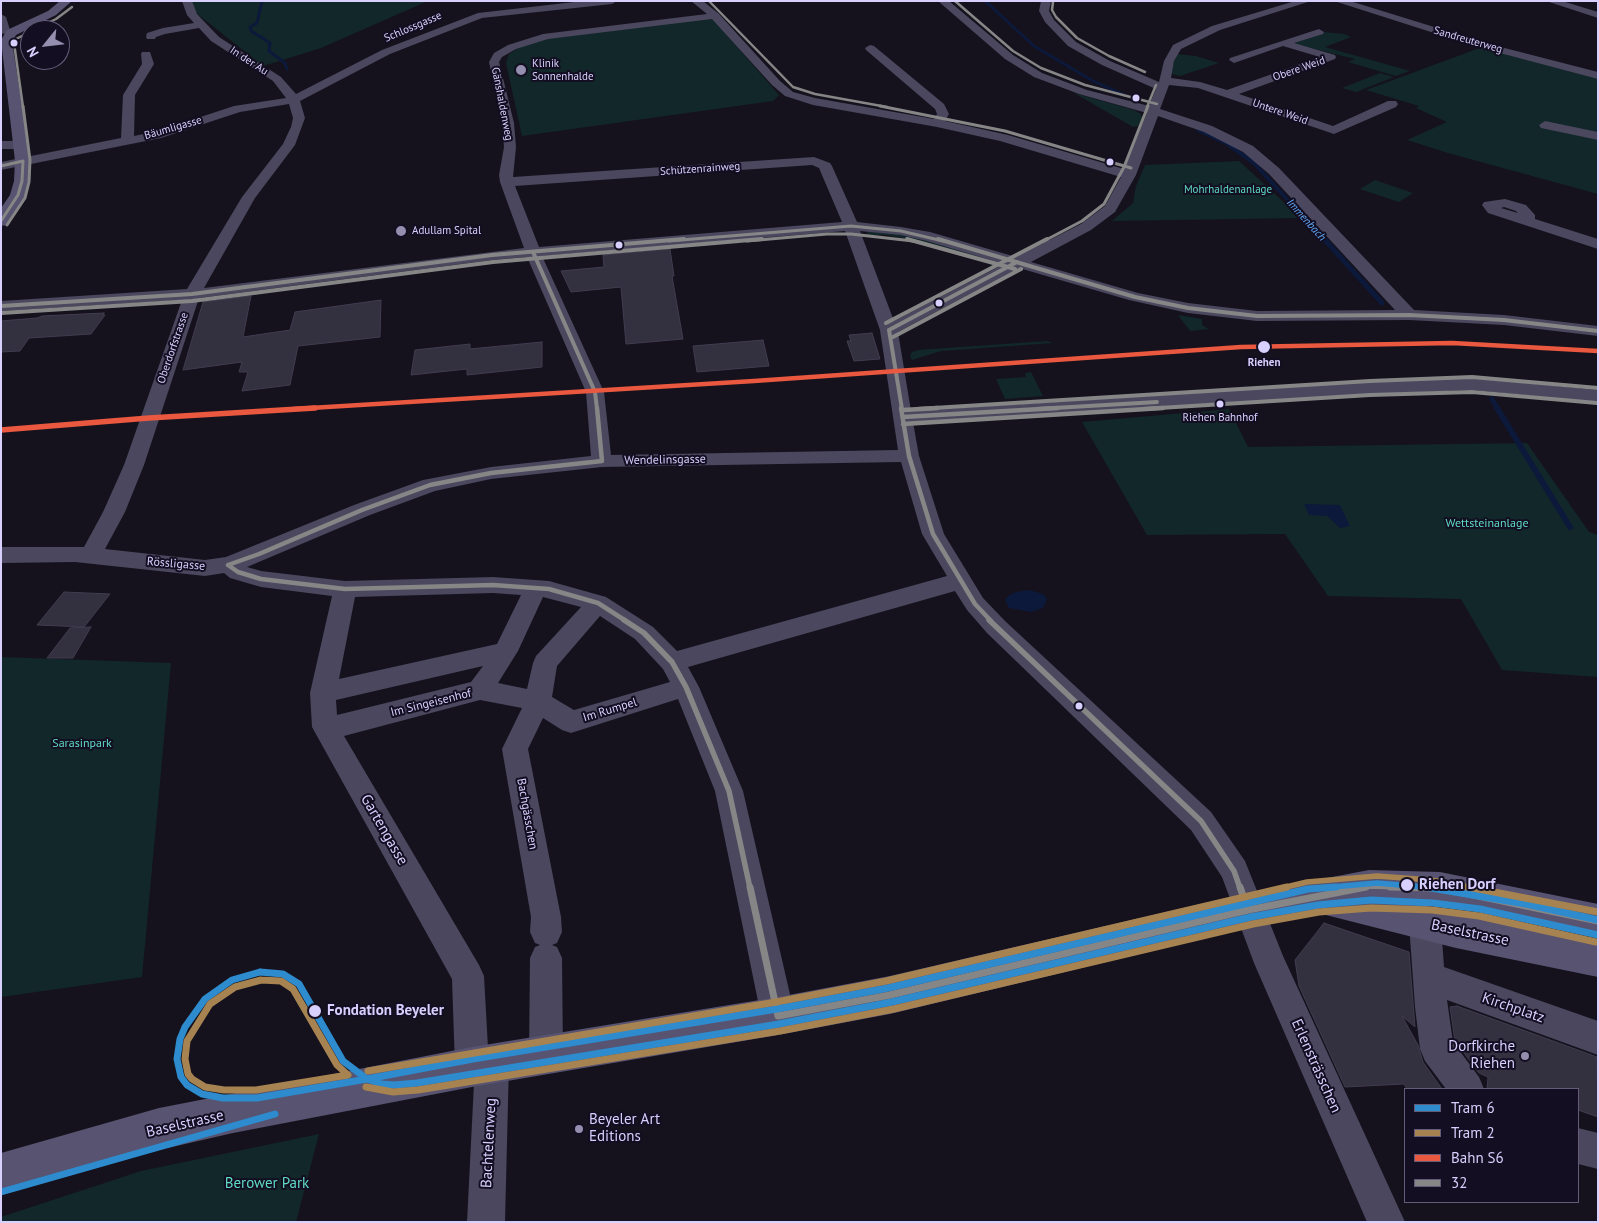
<!DOCTYPE html>
<html>
<head>
<meta charset="utf-8">
<style>
  body { margin:0 }
  #map { position:relative; width:1599px; height:1223px; overflow:hidden; background:#15121d; font-family:"PT Sans",sans-serif }
  canvas { display:block }
  .frame { position:absolute; inset:0; border:2px solid #d8d0fe; pointer-events:none }
  .legend { position:absolute; left:1404px; top:1088px; width:175px; height:115px; box-sizing:border-box; background:#130e21; border:1px solid #625c79; margin:0; padding:6px 9px; list-style:none; font-size:15px; color:#d8d0fe }
  .legend li { display:flex; align-items:center; gap:10px; height:25px }
  .legend b { width:25px; border:1px solid #625c79 }
  .north { position:absolute; left:20px; top:20px; width:50px; height:50px; box-sizing:border-box; background:#130e21; border:1px solid #625c79; border-radius:50%; rotate:241deg; font-size:14px; font-weight:700; line-height:20px; text-align:center; color:#d8d0fe }
  .north::after { content:''; display:block; margin:auto; width:18px; height:22px; background:#948eaf; clip-path:polygon(50% 0,100% 100%,50% 72%,0 100%) }
</style>
</head>
<body>
<div id="map">
<canvas width="1599" height="1223"></canvas>
<div class="frame"></div>
<ul class="legend">
<li><b style="height:6px;background:#2d8bce"></b>Tram 6</li>
<li><b style="height:6px;background:#a68351"></b>Tram 2</li>
<li><b style="height:6px;background:#e9583f"></b>Bahn S6</li>
<li><b style="height:6px;background:#868686"></b>32</li>
</ul>
<div class="north">N</div>
</div>
<script>
const context = document.querySelector('canvas').getContext('2d');
context.lineJoin = 'round';
function fillPath(path, color) { context.fillStyle = color; context.fill(path, 'evenodd'); }
const shape = rows => new Path2D(rows.map(r => 'M' + r).join(''));
function strokePath(path, color, width, dash) { context.strokeStyle = color; context.lineWidth = width; context.lineCap = dash ? 'butt' : 'round'; context.setLineDash(dash || []); context.stroke(path); }
function write(font, color, halo, rows, align = 'center') {
  context.font = font + ' "PT Sans",sans-serif'; context.lineWidth = 4; context.setLineDash([]); context.textBaseline = 'middle'; context.strokeStyle = halo; context.fillStyle = color; for (const [text, x, y, turn = 0] of rows) {
    context.save(); context.translate(x, y); context.rotate((+turn || 0) * Math.PI / 180); context.textAlign = isNaN(turn) ? turn : align; if (halo) context.strokeText(text, 0, 0); context.fillText(text, 0, 0); context.restore();
  }
}
fillPath(shape([
  [181,1,428,1,321,48,263,66],
  [712,18,779,95,773,101,522,136,506,63,509,54,523,45,538,40,577,33],
  [1323,32,1344,34,1351,37,1325,47,1410,71,1396,76,1348,62,1355,59,1290,43],
  [1485,46,1598,76,1598,194,1448,153,1407,140,1447,122,1416,108,1419,106,1366,90],
  [1177,54,1196,56,1219,63,1180,76,1172,74,1171,70],
  [1380,73,1394,77,1356,92,1342,88],
  [1074,93,1134,110,1141,114,1142,118,1138,126,1133,127],
  [1239,161,1301,218,1112,221,1133,203,1136,186,1145,165],
  [1375,180,1413,193,1399,202,1360,189],
  [873,228,991,255,996,262,996,267,994,269,988,261,981,258,916,240,885,235,868,235,867,234,868,230],
  [1178,315,1202,319,1202,325,1209,329,1190,331],
  [1047,341,1053,343,941,351,912,360,910,356,912,352,918,350],
  [1031,372,1043,396,1005,399,996,379,1026,377,1025,373],
  [1229,409,1248,447,1527,443,1589,532,1598,535,1598,677,1502,670,1461,599,1328,596,1285,534,1147,535,1082,422],
  [1,657,171,663,142,977,1,997],
  [319,1134,296,1222,1,1222,1,1217,141,1171]
]), '#122729');
fillPath(shape([
  [1304,504,1340,505,1350,526,1340,528,1327,516,1309,515],
  [1030,590,1043,594,1047,599,1043,608,1031,612,1009,608,1005,600,1008,596,1016,592]
]), '#0c193b');
strokePath(shape([
  [262,1,257,23,250,27,251,31,270,43,269,51,285,63,287,69],
  [985,1,1034,46,1093,81,1127,96]
]), '#0c193b', 3);
strokePath(shape([
  [1198,130,1226,143,1254,163,1325,241]
]), '#0c193b', 4);
strokePath(shape([
  [1324,239,1382,303],
  [1492,399,1498,409]
]), '#0c193b', 5);
strokePath(shape([
  [1497,408,1570,527]
]), '#0c193b', 6);
const building = shape([
  [670,249,674,276,672,276,683,339,626,344,621,287,571,292,561,271,604,267,603,255,670,249],
  [251,296,243,337,290,330,295,312,381,300,380,337,298,346,290,385,242,391,248,372,239,372,242,362,183,370,203,302,251,296],
  [104,313,103,315,105,315,91,334,29,338,20,351,1,352,1,321,37,318,42,316,104,313],
  [872,333,880,359,854,361,847,341,851,341,849,335,872,333],
  [763,340,769,366,697,372,693,346,763,340],
  [542,342,542,367,467,375,467,369,411,375,415,350,470,344,470,349,542,342],
  [64,592,110,594,84,627,37,625,64,592],
  [91,627,73,658,47,658,70,628,91,627],
  [1324,923,1409,952,1415,1027,1402,1016,1418,1045,1423,1062,1442,1089,1407,1089,1404,1084,1345,1087,1299,986,1295,960,1324,923],
  [1457,1006,1597,1057,1598,1117,1578,1110,1578,1089,1487,1089,1488,1077,1479,1073,1455,1041,1450,1007,1457,1006]
]);
fillPath(building, '#33303f');
strokePath(building, '#423c50', 1);
fillPath(shape([
  [182,1,192,1,197,14,219,37,281,77,296,94,382,50,478,13,583,1,617,1,612,4,482,18,390,54,300,101,305,118,295,145,255,198,204,288,524,248,500,182,499,175,504,147,502,123,489,62,494,53,508,45,543,34,707,14,691,1,703,1,719,14,780,81,793,92,815,98,934,119,937,114,935,109,866,50,865,48,870,45,874,46,944,104,949,114,945,121,1008,135,1124,169,1147,113,1079,94,1034,77,1005,59,938,1,949,1,1013,55,1042,73,1087,90,1149,106,1156,89,1102,65,1068,46,1045,22,1039,11,1041,1,1051,1,1049,11,1054,20,1076,42,1110,61,1159,82,1164,61,1173,45,1212,26,1295,1,1311,1,1220,30,1181,49,1174,61,1171,78,1200,82,1227,90,1320,57,1283,46,1234,63,1229,60,1230,58,1319,29,1324,32,1323,34,1294,43,1335,55,1336,57,1335,59,1239,94,1333,126,1388,101,1396,101,1398,104,1396,107,1334,134,1198,88,1169,85,1160,109,1212,126,1253,146,1279,168,1414,310,1504,315,1598,326,1598,336,1504,325,1409,320,1257,321,1188,313,1129,300,1019,268,898,332,911,411,1370,382,1472,378,1598,390,1598,402,1472,390,1370,394,913,422,919,456,944,534,983,598,1005,621,1211,812,1245,861,1283,956,1405,1222,1367,1222,1254,963,1222,877,1191,830,987,633,967,610,955,591,688,667,699,687,743,791,795,1016,790,1028,778,1033,766,1028,761,1016,715,791,678,699,571,733,562,730,543,718,528,749,561,917,562,932,557,943,552,945,557,947,562,958,563,1055,558,1067,546,1072,534,1067,529,1055,530,958,535,947,540,945,535,943,530,932,531,917,502,749,522,708,480,700,344,736,479,965,484,976,488,1048,492,1046,504,1051,509,1063,505,1222,467,1222,474,1083,460,1079,455,1067,452,979,312,727,310,693,332,596,261,587,230,578,224,573,205,576,75,562,1,563,1,547,84,547,103,512,124,465,182,300,1,311,1,301,187,289,242,197,283,144,291,127,293,118,289,104,240,112,161,138,1,170,1,162,121,138,123,95,142,64,141,54,142,52,150,52,154,64,135,95,134,136,158,131,234,106,286,98,273,81,211,41,199,28,165,34,156,37,155,39,147,39,146,37,147,33,163,28,194,23,187,15,182,1],
  [712,19,772,85,785,96,813,105,937,127,1000,141,1121,177,1105,206,1081,224,1016,257,930,232,901,227,857,222,832,166,830,163,814,157,513,177,516,147,514,123,499,62,502,57,516,49,548,39,712,19],
  [1158,116,1204,132,1243,152,1269,174,1395,310,1257,311,1188,303,1138,293,1031,262,1091,230,1115,212,1136,175,1158,116],
  [812,165,819,168,842,222,539,247,515,186,812,165],
  [845,231,880,330,898,450,611,455,604,392,542,256,845,231],
  [860,231,901,235,927,241,1004,264,894,321,860,231],
  [527,257,586,392,591,456,491,467,423,480,354,505,226,557,205,560,105,549,125,512,144,465,199,298,492,260,527,257],
  [901,462,922,534,947,576,677,651,653,627,606,597,549,581,493,577,345,581,261,571,247,567,370,515,435,491,491,479,602,467,901,462],
  [493,593,521,595,497,644,339,679,355,597,493,593],
  [543,597,581,607,536,656,533,663,527,689,498,683,518,651,543,597],
  [600,616,635,639,663,669,670,682,574,710,552,697,557,666,600,616],
  [483,666,471,682,337,715,336,700,483,666],
  [1334,1,1350,1,1489,44,1598,72,1598,79,1481,48,1334,1],
  [1546,1,1562,1,1598,12,1598,18,1546,1],
  [1,14,6,17,10,30,16,33,15,35,11,36,1,33,1,14],
  [1545,121,1598,132,1598,140,1541,128,1539,125,1545,121],
  [1,141,21,141,27,145,21,149,1,149,1,141],
  [1505,199,1526,205,1535,215,1535,219,1598,239,1598,249,1488,213,1482,205,1484,202,1505,199],
  [1504,207,1516,211,1518,213,1501,208,1504,207],
  [1425,909,1436,914,1441,924,1444,967,1598,1021,1598,1055,1447,1000,1453,1042,1479,1077,1484,1089,1446,1089,1425,1061,1420,1049,1415,1007,1409,924,1414,914,1425,909],
  [1578,1128,1598,1133,1598,1169,1578,1164,1578,1128]
]), '#4a475e');
fillPath(shape([
  [60,1,72,1,56,15,16,35,12,42,31,161,30,181,26,195,7,225,1,226,1,208,10,195,14,181,15,161,1,40,7,30,48,11,60,1],
  [1369,870,1440,872,1598,904,1598,938,1440,904,1412,903,1598,941,1598,977,1456,948,1314,912,890,1014,778,1035,472,1087,233,1133,159,1150,1,1195,1,1153,159,1108,472,1047,778,997,890,976,1248,893,1369,870]
]), '#575370');
strokePath(shape([
  [1,166,23,161,22,181,18,195,1,221],
  [669,241,851,226,901,231,943,241]
]), '#868686', 3);
strokePath(shape([
  [938,239,1135,297,1188,308,1257,316,1409,315,1504,320,1598,331],
  [533,252,595,392,597,409],
  [1,306,192,294,492,255,684,239],
  [889,330,902,409],
  [889,330,1017,262],
  [1037,409,1157,402]
]), '#868686', 4);
strokePath(shape([
  [901,408,909,456,933,534,975,604,991,621],
  [903,417,1058,408],
  [228,565,238,572,261,579,345,589,493,585,549,589,598,603,626,621],
  [228,565,259,554,362,510,430,485,491,473,602,461,597,408]
]), '#868686', 4.5);
strokePath(shape([
  [624,620,644,633,672,662,686,687,729,791,750,888],
  [989,620,1201,821,1234,871,1240,888],
  [1360,888,1369,886,1434,888]
]), '#868686', 5.5);
strokePath(shape([
  [750,887,778,1016,890,995,1248,910,1366,887],
  [1240,887,1248,910],
  [1390,887,1440,888,1598,921]
]), '#868686', 7);
strokePath(shape([
  [34,30,56,19,72,7],
  [23,107,14,43,16,39,30,32]
]), '#868686', 2.5);
strokePath(shape([
  [7,225,25,198,29,182,30,160,23,106],
  [747,241,827,234,851,234,913,241]
]), '#868686', 3);
strokePath(shape([
  [907,239,1015,269],
  [1,313,192,301,493,262,762,239],
  [893,337,1021,269],
  [1143,409,1370,395,1472,392,1597,403]
]), '#868686', 4);
strokePath(shape([
  [903,424,1163,408]
]), '#868686', 4.5);
strokePath(shape([
  [709,1,793,87,815,94,887,107],
  [955,1,1013,51,1041,68,1085,85,1157,104],
  [1053,2,1052,10,1056,17,1077,38,1109,56,1145,72],
  [1147,107,1156,85]
]), '#868686', 2.5);
strokePath(shape([
  [880,106,1005,131,1131,168],
  [1044,241,1082,221,1104,204,1124,167,1148,106]
]), '#868686', 3);
strokePath(shape([
  [886,323,1047,239],
  [917,409,1370,381,1472,377,1598,388]
]), '#868686', 4);
strokePath(shape([
  [903,410,938,408]
]), '#868686', 4.5);
strokePath(shape([
  [294,409,754,381,1241,347,1452,343,1598,351]
]), '#e9583f', 4.5);
strokePath(shape([
  [1,430,149,418,315,408]
]), '#e9583f', 5.5);
strokePath(shape([
  [1321,888,1377,883,1435,888]
]), '#2d8bce', 5.5);
strokePath(shape([
  [1425,887,1526,904,1598,920],
  [260,972,283,974,299,984,343,1061,367,1079,257,1098,223,1098,202,1094,187,1085,181,1077,177,1059,180,1039,185,1027,205,999,232,980,260,972],
  [367,1079,382,1084,394,1085,417,1083,779,1024,892,1002,1251,917,1318,905,1371,900,1433,903,1480,909,1598,935],
  [367,1079,473,1059,777,1009,888,988,1308,889,1336,887],
  [1,1192,275,1114]
]), '#2d8bce', 7);
strokePath(shape([
  [1282,888,1307,882,1377,876,1431,880,1475,888]
]), '#a68351', 5.5);
strokePath(shape([
  [1468,887,1598,912],
  [261,980,281,981,293,989,337,1065,348,1075,256,1090,224,1090,205,1087,192,1079,188,1074,185,1059,187,1041,210,1004,235,987,261,980],
  [368,1071,776,1002,886,981,1287,887],
  [366,1087,393,1092,418,1090,780,1031,894,1009,1253,924,1319,912,1371,908,1432,910,1479,916,1596,942]
]), '#a68351', 7);
for (const [x, y, r, color] of [
  [14,43,4.5,"#d8d0fe"],
  [521,70,6,"#948eaf"],
  [1136,98,4.5,"#d8d0fe"],
  [1110,162,4.5,"#d8d0fe"],
  [401,231,6,"#948eaf"],
  [619,245,4.5,"#d8d0fe"],
  [939,303,4.5,"#d8d0fe"],
  [1264,347,7,"#d8d0fe"],
  [1220,404,4.5,"#d8d0fe"],
  [1079,706,4.5,"#d8d0fe"],
  [1407,885,7,"#d8d0fe"],
  [315,1011,7,"#d8d0fe"],
  [1525,1056,5,"#948eaf"],
  [579,1129,5,"#948eaf"]
]) { const dot = new Path2D(); dot.arc(x, y, r, 0, 2 * Math.PI); context.fillStyle = color; context.fill(dot); strokePath(dot, '#130e21', 2); }
write('11px', '#d8d0fe', '#130e21', [
  ["Schlossgasse",413,27,-23],
  ["Sandreuterweg",1468,40,16],
  ["In der Au",249,61,33],
  ["Obere Weid",1299,69,-19],
  ["Gänshaldenweg",502,104,79],
  ["Untere Weid",1280,112,19],
  ["Bäumligasse",173,128,-16],
  ["Schützenrainweg",700,169,-4],
  ["Oberdorfstrasse",173,348,-71]
]);
write('11px', '#d8d0fe', '#130e21', [
  ["Klinik",532,64],
  ["Sonnenhalde",532,77],
  ["Adullam Spital",412,231]
], 'left');
write('11px', '#5edbc4', '#130e21', [
  ["Mohrhaldenanlage",1228,190]
]);
write('italic 11px', '#61aafa', '#130e21', [
  ["Immenbach",1306,220,48]
]);
write('bold 11px', '#d8d0fe', '#130e21', [
  ["Riehen",1264,363]
]);
write('11px', '#d8d0fe', '#130e21', [
  ["Riehen Bahnhof",1220,418]
]);
write('12px', '#d8d0fe', '#130e21', [
  ["Wendelinsgasse",665,460,-1],
  ["Rössligasse",176,564,5],
  ["Im Singeisenhof",431,703,-14],
  ["Im Rumpel",610,710,-17],
  ["Bachgässchen",527,814,80]
]);
write('12px', '#5edbc4', '#130e21', [
  ["Wettsteinanlage",1487,524],
  ["Sarasinpark",82,744]
]);
write('15px', '#d8d0fe', '#130e21', [
  ["Gartengasse",384,830,60],
  ["Baselstrasse",1470,933,12],
  ["Kirchplatz",1513,1008,19],
  ["Erlensträsschen",1316,1066,66],
  ["Baselstrasse",185,1124,-13],
  ["Bachtelenweg",489,1143,-87]
]);
write('bold 15px', '#d8d0fe', '#130e21', [
  ["Riehen Dorf",1419,885],
  ["Fondation Beyeler",327,1011]
], 'left');
write('15px', '#d8d0fe', '#130e21', [
  ["Dorfkirche",1515,1047],
  ["Riehen",1515,1064],
  ["Beyeler Art",589,1120,"left"],
  ["Editions",589,1137,"left"]
], 'right');
write('15px', '#5edbc4', '#130e21', [
  ["Berower Park",267,1184]
]);
</script>
</body>
</html>
